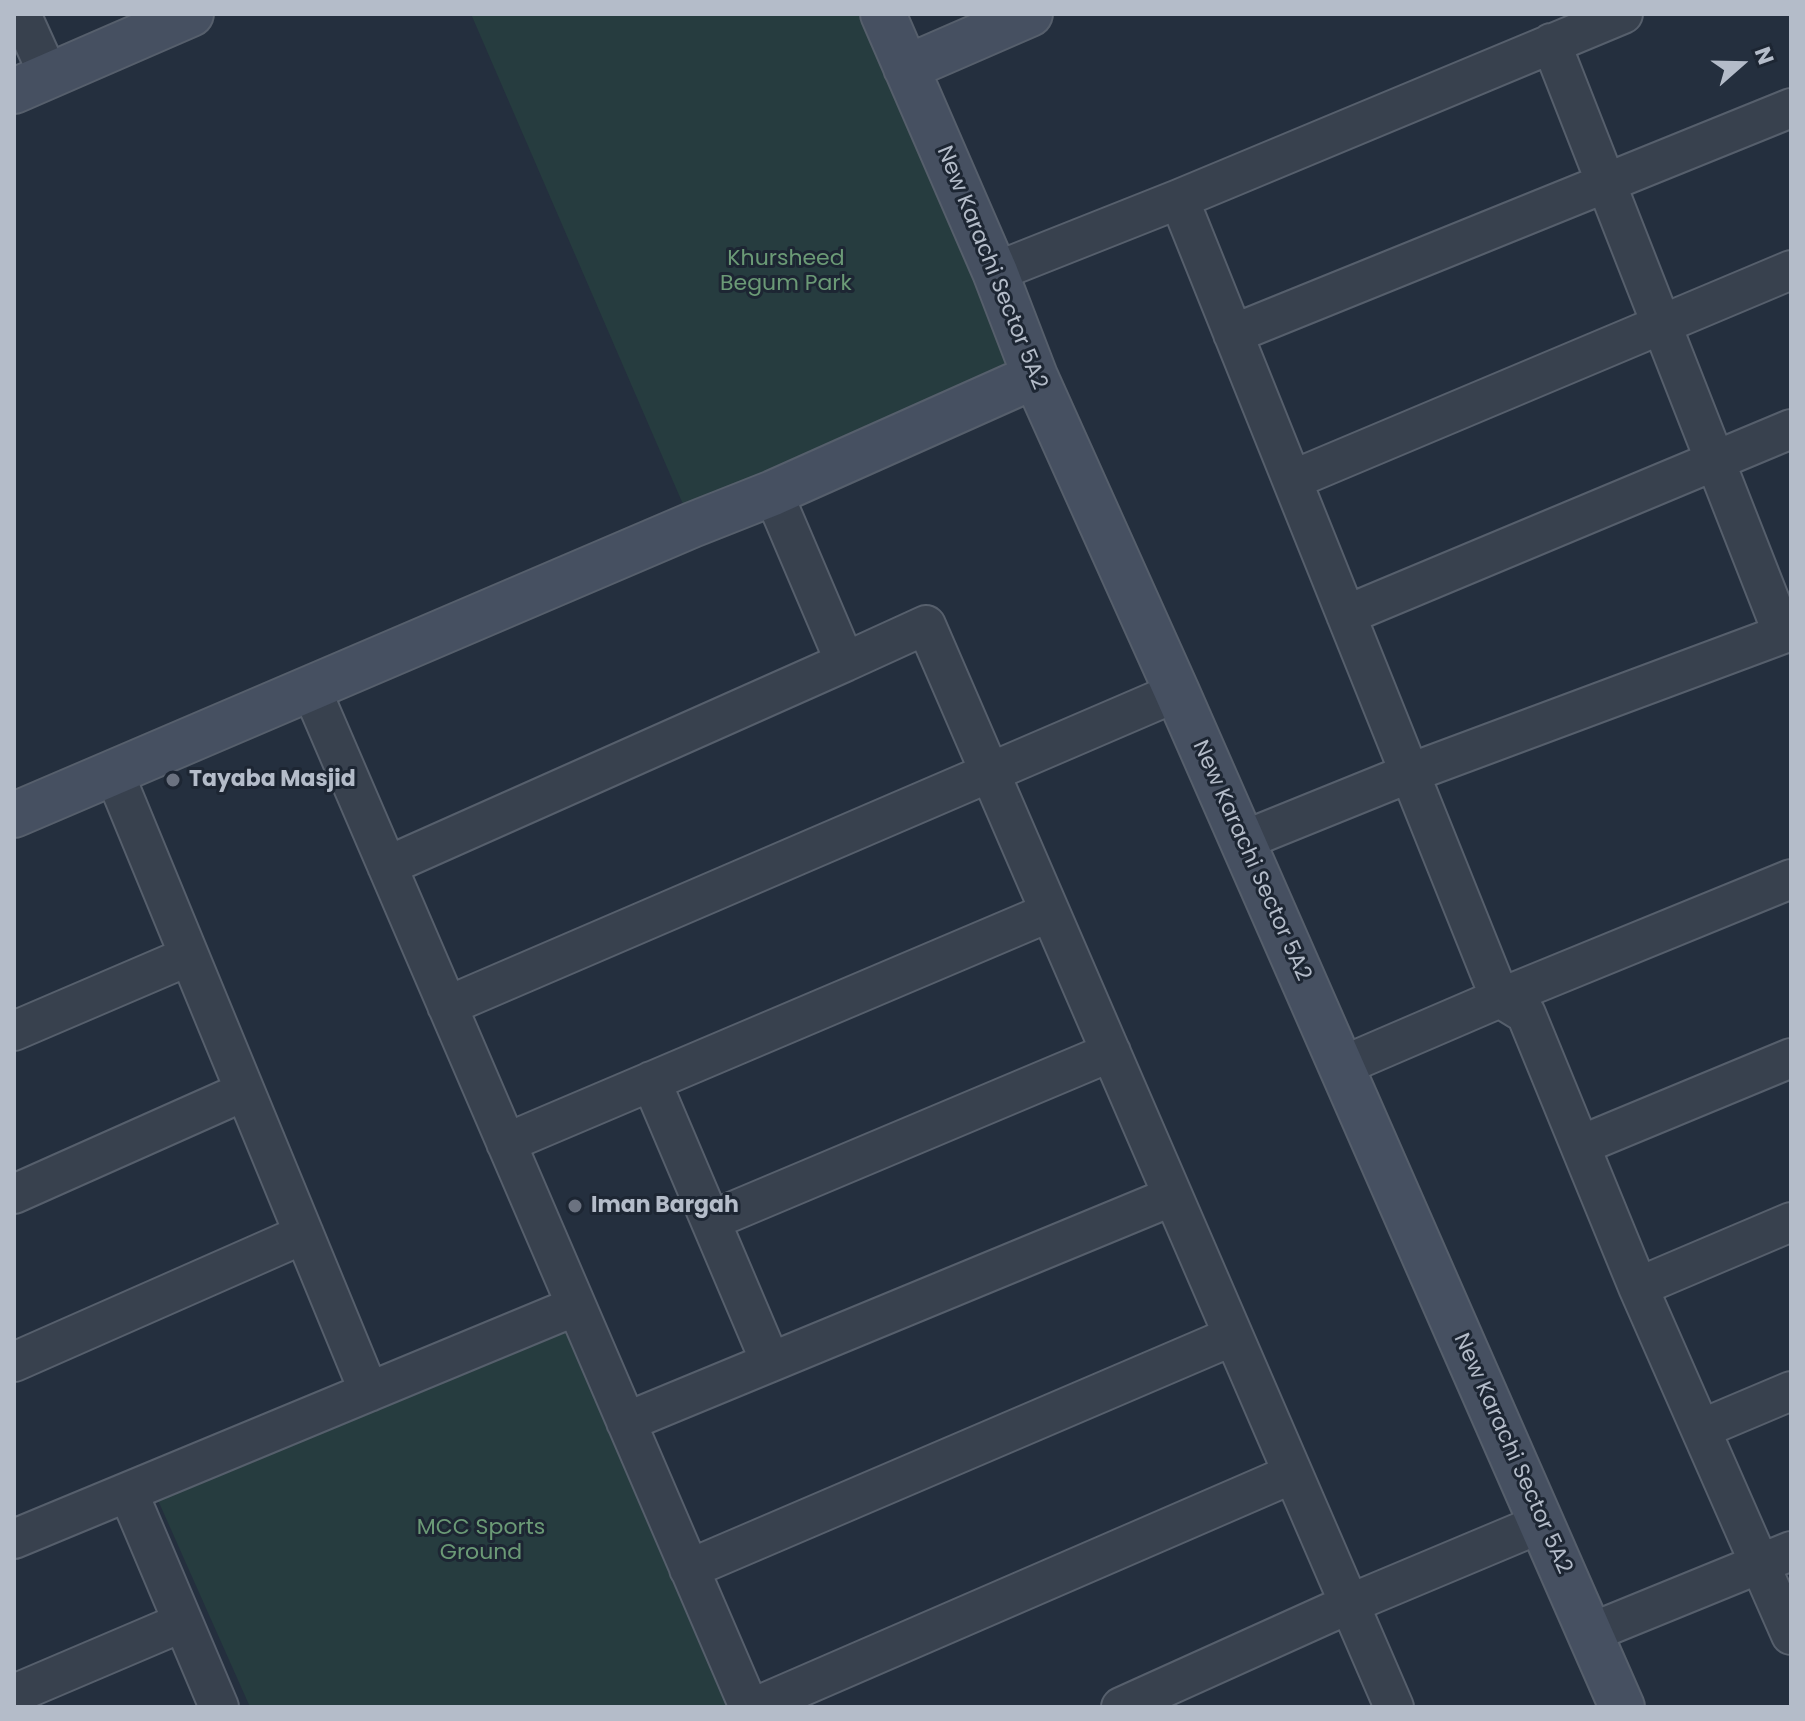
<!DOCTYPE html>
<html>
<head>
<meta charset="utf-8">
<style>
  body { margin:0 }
  #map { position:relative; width:1805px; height:1721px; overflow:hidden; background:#242f3e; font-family:Poppins,sans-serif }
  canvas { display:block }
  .frame { position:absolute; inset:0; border:16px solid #b4bcc9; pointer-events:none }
  .north { position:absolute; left:1701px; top:24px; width:80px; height:80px; -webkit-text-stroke:6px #1d2633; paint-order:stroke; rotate:70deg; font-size:22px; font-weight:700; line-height:32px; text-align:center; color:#b4bcc9 }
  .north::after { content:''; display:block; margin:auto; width:28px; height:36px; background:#b4bcc9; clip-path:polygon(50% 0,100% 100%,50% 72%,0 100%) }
</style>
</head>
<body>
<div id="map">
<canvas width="1805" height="1721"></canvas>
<div class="frame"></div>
<div class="north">N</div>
</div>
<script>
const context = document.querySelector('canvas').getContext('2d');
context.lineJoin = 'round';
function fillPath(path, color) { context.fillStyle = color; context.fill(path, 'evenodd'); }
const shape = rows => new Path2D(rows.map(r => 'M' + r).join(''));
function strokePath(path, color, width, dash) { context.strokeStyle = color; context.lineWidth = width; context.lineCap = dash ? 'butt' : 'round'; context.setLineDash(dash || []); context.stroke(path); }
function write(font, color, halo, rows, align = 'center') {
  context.font = font + ' Poppins,sans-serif'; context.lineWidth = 6; context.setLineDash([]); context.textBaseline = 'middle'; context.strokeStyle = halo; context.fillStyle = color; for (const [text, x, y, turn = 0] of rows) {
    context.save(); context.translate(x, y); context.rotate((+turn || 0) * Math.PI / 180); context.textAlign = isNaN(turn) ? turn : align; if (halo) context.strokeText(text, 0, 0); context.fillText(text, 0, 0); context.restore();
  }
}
fillPath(shape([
  [471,14,878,14,1035,376,692,525],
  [568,1323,731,1707,250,1707,157,1498]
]), '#263c3f');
const street = shape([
  [21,14,49,76],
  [1551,43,1783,634],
  [1179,199,1500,998,1526,1014,1638,1287,1791,1635],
  [995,272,1179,199,1623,14],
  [1233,334,1791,108],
  [1292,480,1791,270],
  [773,493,845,662,926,625,1394,1707],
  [1346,615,1791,429],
  [311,689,749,1707],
  [114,773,369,1392],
  [1242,841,1410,773,1791,631],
  [387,866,845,662],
  [447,1006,1177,692],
  [14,1031,189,956],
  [1342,1066,1500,998,1791,879],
  [651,1081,770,1361],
  [506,1143,1050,912],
  [1581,1145,1791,1058],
  [14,1194,245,1091],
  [712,1220,1111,1052],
  [1638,1287,1791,1222],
  [14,1362,304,1234],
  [626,1422,1173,1196],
  [1701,1429,1791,1391],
  [128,1492,219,1707],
  [14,1539,576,1306],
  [689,1569,1233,1336],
  [1590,1633,1791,1551],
  [14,1694,183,1622],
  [755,1707,1292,1474],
  [1121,1707,1349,1604,1542,1523]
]);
const secondary = shape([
  [883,14,995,272,1035,376,1177,692,1622,1707],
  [906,68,1030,14],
  [14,91,191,14],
  [14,815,692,525,773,493,1035,376]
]);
strokePath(street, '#565f6c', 42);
strokePath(secondary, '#565f6c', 48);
strokePath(street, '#38414e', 38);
strokePath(secondary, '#465061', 44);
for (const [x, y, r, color] of [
  [173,780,8,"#6b7280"],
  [575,1206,8,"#6b7280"]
]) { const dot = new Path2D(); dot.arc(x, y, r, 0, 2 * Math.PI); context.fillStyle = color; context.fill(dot); strokePath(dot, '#1d2633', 3); }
write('22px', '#6b9a76', '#1d2633', [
  ["Khursheed",786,259],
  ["Begum Park",786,284],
  ["MCC Sports",481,1528],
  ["Ground",481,1553]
]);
write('22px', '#b4bcc9', '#1d2633', [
  ["New Karachi Sector 5A2",991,268,68],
  ["New Karachi Sector 5A2",1251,861,66],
  ["New Karachi Sector 5A2",1512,1454,66]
]);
write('bold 22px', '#b4bcc9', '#1d2633', [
  ["Tayaba Masjid",189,780],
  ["Iman Bargah",591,1206]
], 'left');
</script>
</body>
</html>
